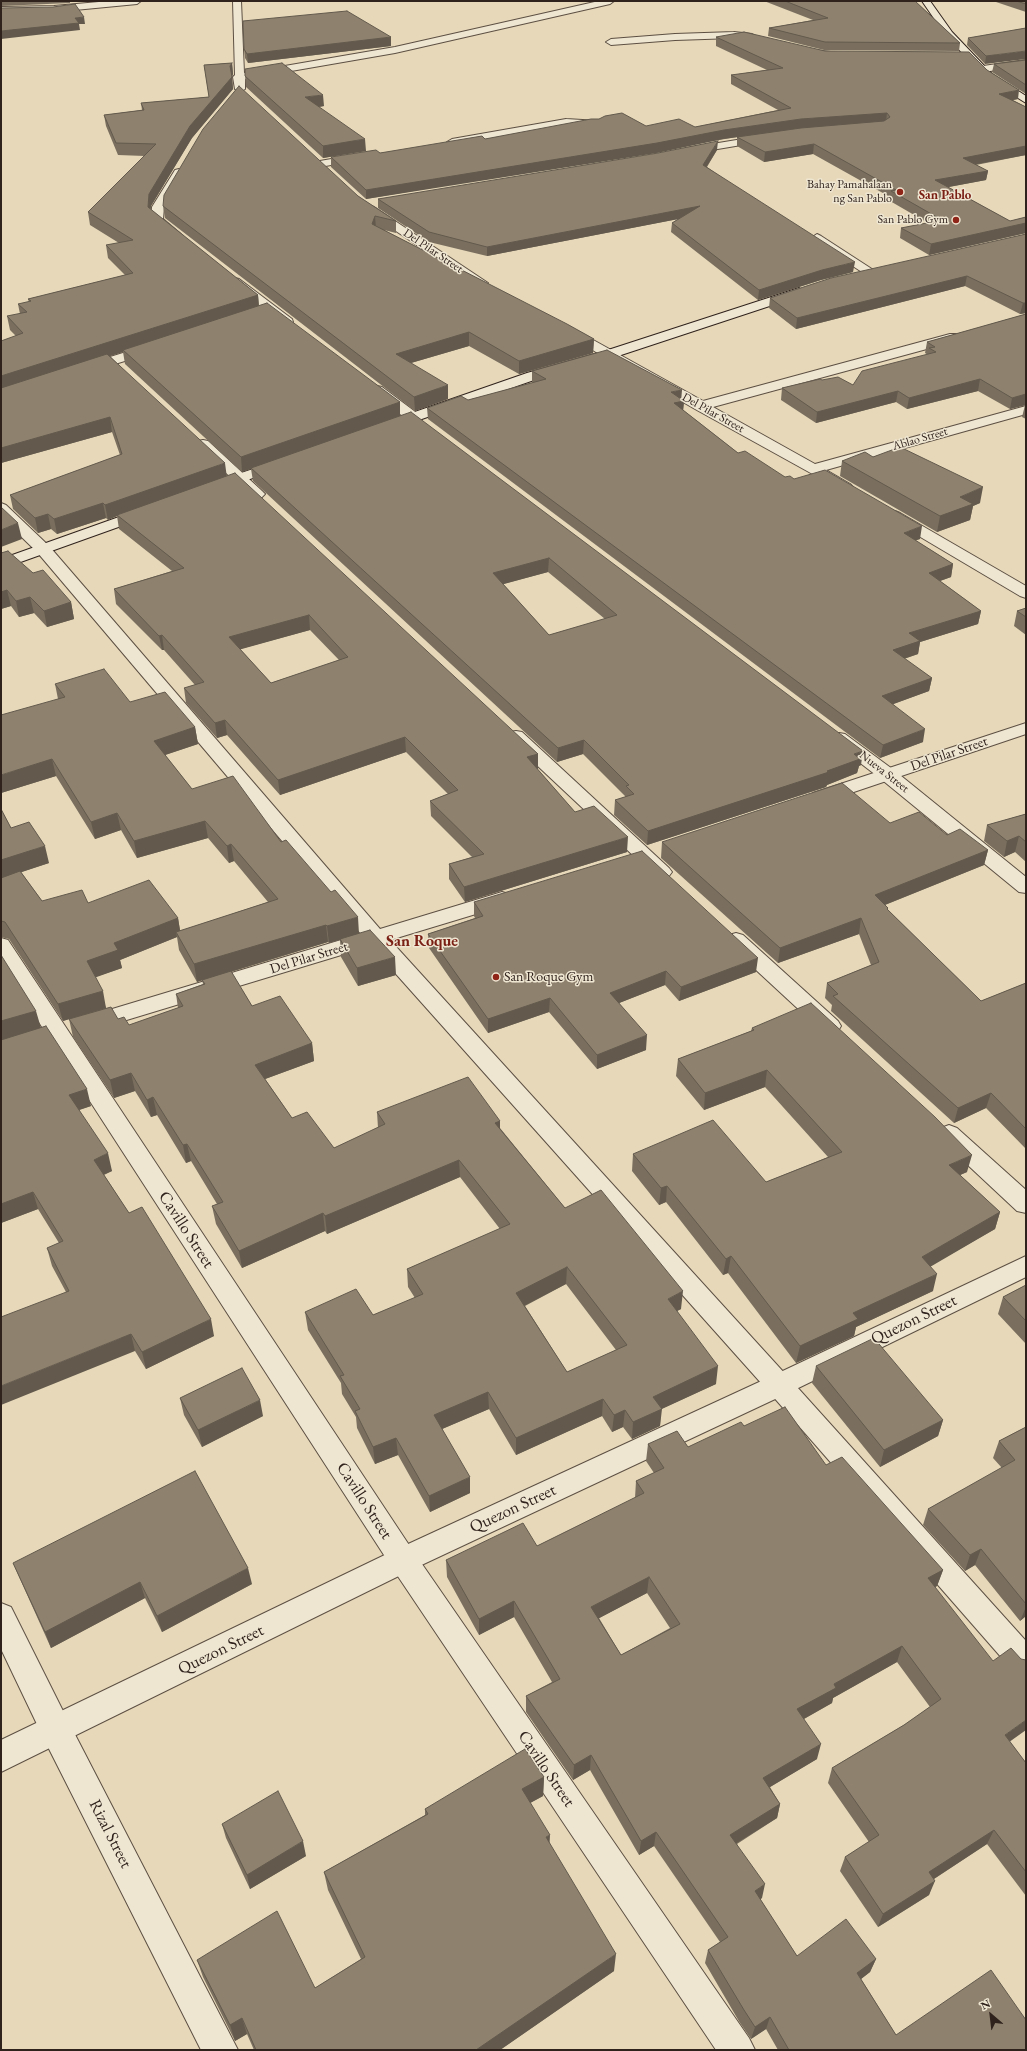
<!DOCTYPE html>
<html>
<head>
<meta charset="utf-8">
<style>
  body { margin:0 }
  #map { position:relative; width:1027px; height:2051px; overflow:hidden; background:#e6d8b9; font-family:"EB Garamond",serif }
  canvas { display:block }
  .frame { position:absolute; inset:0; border:2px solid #2f221c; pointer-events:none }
  .north { position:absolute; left:971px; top:1995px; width:40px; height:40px; -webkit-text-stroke:3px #efe6d2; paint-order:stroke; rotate:332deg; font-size:11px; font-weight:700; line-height:16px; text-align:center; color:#2f221c }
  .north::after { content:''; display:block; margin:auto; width:14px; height:18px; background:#2f221c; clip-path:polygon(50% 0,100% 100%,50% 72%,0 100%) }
</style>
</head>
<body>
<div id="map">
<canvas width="1027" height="2051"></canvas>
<div class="frame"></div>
<div class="north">N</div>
</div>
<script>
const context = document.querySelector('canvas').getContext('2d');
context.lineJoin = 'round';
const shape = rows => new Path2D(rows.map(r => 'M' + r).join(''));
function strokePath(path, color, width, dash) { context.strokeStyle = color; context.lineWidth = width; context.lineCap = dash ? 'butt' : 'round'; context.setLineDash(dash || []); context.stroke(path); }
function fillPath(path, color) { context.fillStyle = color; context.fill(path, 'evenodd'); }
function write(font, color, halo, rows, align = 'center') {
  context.font = font + ' "EB Garamond",serif'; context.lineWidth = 3; context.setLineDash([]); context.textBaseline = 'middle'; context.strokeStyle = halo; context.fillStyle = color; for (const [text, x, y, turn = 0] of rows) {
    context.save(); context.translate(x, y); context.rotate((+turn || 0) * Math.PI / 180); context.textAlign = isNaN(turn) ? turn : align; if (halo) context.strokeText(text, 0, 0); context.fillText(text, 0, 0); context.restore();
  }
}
const minor = shape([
  [110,1,141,1,137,4,54,12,1,13,1,7,54,6,110,1],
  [233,1,241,1,244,73,395,47,599,1,614,1,610,4,395,53,245,79,245,89,240,92,235,89,233,77,235,75,233,1],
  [734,32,752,34,757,37,752,40,734,38,675,40,611,45,606,42,611,39,675,34,734,32],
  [1026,60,1026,66,983,72,978,69,983,66,1026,60],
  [566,119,599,121,604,124,599,127,566,125,452,145,447,142,452,139,566,119],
  [767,135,771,136,772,138,771,140,688,154,683,151,688,148,767,135],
  [360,154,365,157,364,159,320,167,315,164,320,161,360,154],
  [179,169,184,172,164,207,163,219,183,236,177,240,173,238,151,220,152,207,175,170,179,169],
  [370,206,374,207,488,283,482,287,478,286,366,211,364,209,366,207,370,206],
  [817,234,821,236,878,273,872,277,868,276,813,240,811,238,817,234],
  [235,278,239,279,292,319,293,322,292,325,282,325,231,285,229,282,231,279,235,278],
  [568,326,703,401,950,334,960,334,962,337,960,340,713,407,815,464,1026,406,1026,414,826,470,850,484,853,487,850,490,845,492,695,409,563,333,562,330,568,326],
  [152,344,157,345,159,348,157,351,86,373,81,372,79,369,81,366,152,344],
  [377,386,382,387,418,414,420,417,418,420,408,420,372,393,370,390,372,387,377,386],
  [203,440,208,441,262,491,265,494,262,497,252,497,198,447,196,444,198,441,203,440],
  [1,503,6,505,49,546,380,929,502,892,509,894,512,899,509,904,390,940,788,1377,1026,1641,1026,1677,1015,1673,770,1393,371,946,87,1032,79,1029,76,1024,79,1019,361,934,37,552,1,517,1,503],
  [895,511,900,513,1026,586,1026,598,1020,596,890,519,887,516,890,513,895,511],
  [1026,723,1026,734,827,801,820,803,813,801,810,797,813,793,1026,723],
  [516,731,522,732,669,868,672,872,669,876,662,878,655,876,510,740,507,736,510,732,516,731],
  [736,933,743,935,838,1021,841,1026,838,1031,830,1034,822,1031,729,945,726,940,729,935,736,933],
  [1,938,8,940,413,1551,749,2038,755,2050,716,2050,393,1569,49,1038,1,962,1,938],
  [949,1125,957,1128,1026,1190,1026,1213,1017,1211,941,1140,937,1134,941,1128,949,1125],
  [1,1603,11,1607,67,1719,238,2050,201,2050,45,1741,1,1649,1,1603]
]);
const tertiary = shape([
  [839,733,845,734,895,771,1026,877,1026,893,1019,892,881,779,833,742,830,738,833,734,839,733],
  [1026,1256,1026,1277,788,1393,413,1569,1,1772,1,1740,393,1551,770,1377,1026,1256]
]);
const secondary = shape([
  [922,1,930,1,952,32,992,74,1026,96,1026,103,986,78,946,36,922,1],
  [799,288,805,292,803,295,615,357,537,379,393,429,388,430,383,429,381,426,383,423,527,373,605,351,799,288],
  [280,460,285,461,287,464,285,467,218,490,208,490,205,487,208,484,280,460],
  [147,507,152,509,155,512,152,515,1,569,1,559,147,507]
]);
strokePath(minor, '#5d5043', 2);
strokePath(tertiary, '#5d5043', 2);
strokePath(secondary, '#2f221c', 2);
fillPath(minor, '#efe6d2');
fillPath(tertiary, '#efe6d2');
fillPath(secondary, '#efe6d2');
fillPath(shape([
  [1,1,70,1,70,3,1,6],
  [764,1,915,1,960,43,959,51,824,50,768,36,769,28,813,20],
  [993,1,1026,1,1026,12],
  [1026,28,985,64,967,45,968,38],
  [391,37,391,46,248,63,245,58,244,49],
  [716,37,987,70,1018,99,1013,100,1026,107,1026,155,976,165,988,171,986,180,948,187,1010,221,1026,217,1026,233,929,255,900,238,901,228,928,223,890,201,890,197,813,154,764,162,737,146,737,137,366,199,331,167,331,157,380,153,485,139,646,126,695,127,778,110,731,84,731,75,767,70,716,46],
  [1026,60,1026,94,992,72,994,64],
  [232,63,233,74,232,76,233,89,192,138,151,206,150,209,258,295,259,306,400,402,400,416,861,765,859,766,857,773,827,785,826,787,647,845,614,815,615,800,625,797,625,796,583,754,557,762,253,481,251,469,242,472,125,364,123,352,110,356,227,476,538,754,538,769,537,769,575,812,627,852,465,902,449,879,449,864,472,857,431,816,430,801,448,794,406,752,280,795,227,735,217,738,186,703,184,688,195,685,164,650,162,650,116,604,114,589,172,571,119,529,117,516,108,520,106,518,57,534,51,529,38,533,13,509,10,495,120,455,112,432,1,463,1,341,16,336,10,330,7,316,20,314,18,304,29,302,28,299,125,275,108,258,106,245,119,243,90,225,88,212,145,156,118,155,106,126,104,115,142,110,141,103,209,97,204,65],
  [548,572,605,619,549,635,503,584],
  [310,630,339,660,271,683,240,649],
  [245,76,324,106,319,107,366,151,323,158,246,87],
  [717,150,707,167,853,272,821,280,758,300,671,232,672,223,678,219,487,256,429,242,378,208,378,199],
  [358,196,396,221,396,233,384,230,594,339,593,353,519,374,469,346,411,363,448,399,415,411,165,218,163,206],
  [1026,234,1026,313,1020,314,965,286,796,329,769,308,770,298],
  [1026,314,1026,419,1022,417,1025,405,1010,409,978,391,907,409,896,402,816,423,781,400,782,388,822,380,853,385,928,355,925,353,927,342],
  [532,371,681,399,684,401,683,410,738,453,785,477,794,479,920,539,915,540,953,564,951,577,940,581,981,611,978,624,920,642,918,654,904,659,932,678,929,691,893,704,923,742,880,758,428,419,427,408,468,400,533,383,532,382],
  [873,457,980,503,973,506,970,520,937,532,840,476,842,461],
  [1,553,33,573,71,602,74,619,47,627,34,613,19,617,11,606,1,609],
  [1026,608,1026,635,1014,626,1017,611],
  [55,684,130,702,195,727,198,744,165,755,192,789,281,842,396,975,358,986,341,957,340,940,329,943,328,942,231,972,252,1006,312,1043,314,1061,265,1079,292,1118,334,1148,378,1128,377,1112,500,1121,500,1128,565,1208,681,1309,677,1311,716,1384,661,1409,660,1426,632,1439,623,1427,612,1432,602,1416,516,1455,489,1409,442,1429,470,1493,430,1512,398,1455,375,1464,357,1428,356,1417,342,1394,341,1383,308,1330,305,1312,373,1315,415,1298,408,1287,407,1269,500,1229,460,1177,327,1234,325,1231,242,1268,216,1224,212,1206,217,1204,191,1161,186,1163,157,1115,151,1117,135,1091,114,1098,73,1037,69,1019,63,1021,9,939,1,937,1,809,11,828,49,863,21,872,42,901,88,903,178,918,180,931,268,902,234,861,229,863,208,838,137,858,121,830,95,839,56,776,1,793,58,699],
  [177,937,179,950,197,982,202,980,203,984,176,994,178,1008,129,1025,118,1019,106,1008,95,977,122,968,120,960],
  [566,1284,616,1350,567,1372,525,1306],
  [1026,814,1026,862,1015,852,1004,857,984,841,987,825],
  [890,823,947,835,988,850,984,865,885,905,888,910,981,1001,1026,983,1026,1149,986,1108,954,1123,831,1011,832,1005,825,998,827,983,871,965,859,934,778,963,661,858,662,842],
  [474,902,756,972,679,1001,665,985,619,1003,646,1050,597,1069,549,1012,488,1033,429,948,428,934,475,918,474,916],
  [1,955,41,1028,91,1106,79,1110,112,1171,104,1175,129,1213,214,1336,146,1369,135,1351,66,1292,52,1266,47,1248,59,1243,38,1209,1,1223],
  [752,1028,967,1172,960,1175,1000,1212,995,1229,930,1266,933,1291,856,1327,854,1336,796,1363,728,1273,723,1275,666,1202,659,1205,632,1171,633,1154,766,1182,828,1157,765,1087,704,1110,676,1076,678,1059,751,1031],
  [1026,1285,1026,1344,998,1314,1003,1297],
  [816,1366,943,1420,938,1436,880,1467,812,1383],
  [180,1398,263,1416,202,1447,184,1415],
  [744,1426,826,1465,943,1570,937,1586,935,1587,1010,1742,1026,1763,1026,1896,987,1844,934,1879,929,1895,878,1927,840,1871,845,1857,869,1842,828,1783,832,1768,904,1725,930,1707,897,1662,833,1698,832,1703,804,1719,817,1759,770,1787,780,1804,777,1818,737,1844,762,1898,760,1899,797,1956,876,1959,870,1972,861,1979,896,2035,1026,2050,778,2050,766,2029,751,2039,740,2023,705,1963,708,1950,720,1942,654,1846,639,1855,590,1770,573,1780,526,1712,526,1696,552,1682,514,1617,479,1635,447,1577,446,1560,537,1546,635,1498,636,1481,654,1473,646,1461,648,1444,688,1447],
  [647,1593,670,1628,621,1655,599,1618],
  [1026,1427,1026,1616,1020,1621,975,1565,965,1571,923,1525,928,1509,1002,1468,993,1458,999,1441],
  [13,1563,252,1584,162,1632,145,1598,51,1648,20,1579],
  [544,1777,543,1796,530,1803,549,1844,614,1971,500,2050,254,2050,247,2034,235,2041,203,1977,197,1960,315,1988,361,1959,328,1890,324,1872,425,1815,425,1809],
  [222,1824,306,1856,250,1889,226,1838]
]), '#7a6f5f');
fillPath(shape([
  [84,17,85,24,79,24,80,30,1,39,1,31,75,18],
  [391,37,391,46,248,63,247,54],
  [1026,51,1026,59,985,64,986,56],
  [232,63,233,74,232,77,230,66],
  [232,77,233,89,192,138,151,206,150,220,148,207,149,194,190,126],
  [1019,90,1018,99,998,103,999,94],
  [323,95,324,106,306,109,305,97],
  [887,113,886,122,800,129,723,139,657,153,366,199,366,190,724,130,801,119],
  [365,139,366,151,323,158,323,146],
  [718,141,717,150,702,174,703,165],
  [814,144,813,154,764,162,765,152],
  [1026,146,1026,155,961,167,963,158],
  [988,171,986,180,933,190,935,180],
  [700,206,699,215,487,256,487,247],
  [375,216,376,228,372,224],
  [1026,223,1026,233,929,255,931,244],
  [855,262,853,272,821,280,758,300,759,290,822,270],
  [967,276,965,286,796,329,797,318],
  [258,295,259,308,123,350,123,352,1,390,1,376],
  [1023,303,1026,303,1026,313,1020,314],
  [469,332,469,346,397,367,396,354],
  [594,339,593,353,519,374,519,361],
  [980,379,978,391,907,409,909,398],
  [448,385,448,399,415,411,414,397],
  [682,390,681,402,684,401,683,412,673,415,671,392],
  [898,391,896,402,816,423,817,412],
  [1026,394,1026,405,1010,409,1012,398],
  [400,402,400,416,242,472,241,457],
  [110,417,112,432,1,463,1,448],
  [225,463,227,478,117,515,117,516,108,520,105,505],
  [983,487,980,503,973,506,970,520,937,532,940,516,960,497],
  [103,503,106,518,57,534,54,519],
  [48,514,51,529,38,533,35,518],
  [18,523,22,539,1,547,1,530],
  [922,526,920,539,902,545,904,533],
  [549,558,548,572,493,587,493,573],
  [953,564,951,577,926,586,929,573],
  [7,590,11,606,1,609,1,592],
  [30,597,34,613,19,617,16,601],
  [71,602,74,619,47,627,44,611],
  [981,611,978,624,920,642,918,654,891,663,893,650,909,633],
  [309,615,310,630,231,652,229,637],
  [162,635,164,650,162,650,159,636],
  [932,678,929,691,880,709,882,696],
  [225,720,227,735,217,738,215,723],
  [195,727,198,744,156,758,154,741],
  [925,729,923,742,880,758,883,745],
  [405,737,406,752,280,795,278,780],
  [584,740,583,754,557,762,558,748],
  [863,751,861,765,859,766,857,773,827,785,826,787,647,845,648,831,827,771,854,754],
  [538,754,538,769,526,773,527,757],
  [52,759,56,776,1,793,1,775],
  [117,813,121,830,95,839,91,822],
  [205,821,208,838,137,858,134,841],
  [1019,836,1015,852,1004,857,1007,841],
  [628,837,627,852,465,902,464,887],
  [231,844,234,861,229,863,227,846],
  [45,846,49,863,1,879,1,860],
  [988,850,984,865,872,910,875,895],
  [358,917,359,934,329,943,327,926],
  [178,918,181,936,176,932,177,937,120,960,122,968,91,979,87,961,114,943],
  [861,918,859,934,778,963,780,948],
  [326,925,328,942,197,982,194,964],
  [395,957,396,975,358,986,357,968],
  [758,958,756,972,679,1001,681,987],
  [666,971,665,985,609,1007,610,993],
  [103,991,106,1008,63,1021,58,1004],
  [550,998,549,1012,488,1033,488,1019],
  [36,1011,41,1028,1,1040,1,1021],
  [647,1035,646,1050,597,1069,597,1055],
  [312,1043,314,1061,257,1082,255,1065],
  [767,1070,765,1087,704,1110,705,1093],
  [131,1073,135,1091,114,1098,110,1080],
  [87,1089,91,1106,73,1112,69,1095],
  [991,1093,986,1108,954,1123,958,1108],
  [153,1097,157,1115,151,1117,147,1100],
  [500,1121,500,1139,495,1123],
  [187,1144,191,1161,186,1163,183,1145],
  [108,1153,112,1171,98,1177,94,1160],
  [972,1155,967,1172,944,1182,949,1165],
  [459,1160,460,1177,327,1234,325,1216],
  [667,1186,666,1202,659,1205,661,1188],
  [33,1192,38,1209,1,1223,1,1204],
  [1000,1212,995,1229,918,1274,922,1257],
  [323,1213,325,1231,242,1268,239,1251],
  [731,1256,728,1273,723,1275,726,1259],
  [567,1267,566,1284,516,1310,516,1293],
  [937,1274,933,1291,856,1327,854,1336,796,1363,800,1346,853,1313],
  [683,1291,681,1309,667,1316,668,1299],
  [211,1319,214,1336,146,1369,142,1352],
  [131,1334,135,1351,1,1405,1,1386],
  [718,1366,716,1384,651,1414,653,1397],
  [488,1392,489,1409,435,1432,434,1415],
  [603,1399,602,1416,516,1455,516,1438],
  [260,1400,263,1416,202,1447,198,1430],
  [662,1409,660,1426,632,1439,633,1422],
  [625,1410,623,1427,612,1432,614,1415],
  [943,1420,938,1436,880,1467,884,1450],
  [396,1438,398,1455,375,1464,373,1447],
  [470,1477,470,1493,430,1512,429,1496],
  [981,1549,975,1565,965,1571,970,1555],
  [248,1568,252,1584,162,1632,157,1616],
  [943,1570,937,1586,923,1594,928,1578],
  [649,1577,647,1593,590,1623,591,1607],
  [140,1582,145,1598,51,1648,45,1632],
  [514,1601,514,1617,479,1635,479,1619],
  [1026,1607,1026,1616,1020,1621],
  [902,1646,897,1662,833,1698,832,1703,793,1725,797,1709,834,1684],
  [1026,1720,1026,1730,998,1750,1005,1735],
  [821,1744,817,1759,760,1793,763,1778],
  [591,1755,590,1770,573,1780,574,1765],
  [544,1777,543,1796,521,1808,522,1789],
  [780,1804,777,1818,727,1849,730,1835],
  [994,1830,987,1844,923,1886,929,1872],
  [656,1832,654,1846,639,1855,641,1841],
  [550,1835,549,1853,546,1837],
  [303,1841,306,1856,250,1889,247,1875],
  [935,1881,929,1895,878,1927,883,1914],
  [765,1884,762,1898,752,1905,755,1891],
  [616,1954,614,1971,500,2050,476,2050],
  [876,1959,870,1972,852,1986,857,1973],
  [770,2017,766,2029,751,2039,755,2027],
  [242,2018,247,2034,235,2041,230,2025]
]), '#635a4d');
const building = shape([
  [785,1,915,1,960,43,825,42,769,28,828,18,785,1],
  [1016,1,1026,1,1026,4,1016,1],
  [75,4,84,17,75,18,79,23,1,31,1,8,53,7,75,4],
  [347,11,391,37,247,54,244,49,243,21,347,11],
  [1026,28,1026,51,986,56,968,38,1026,28],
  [744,32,825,51,969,52,987,70,1019,90,999,94,1026,107,1026,146,963,158,988,171,935,180,1010,221,1026,217,1026,223,931,244,901,228,942,220,891,191,896,190,814,144,765,152,737,137,801,128,884,121,890,117,887,113,801,119,724,130,657,143,366,190,331,157,376,150,380,153,482,136,485,139,591,119,599,119,605,116,622,113,646,126,679,119,695,127,791,108,731,75,783,68,716,37,744,32],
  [1026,60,1026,85,994,64,1026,60],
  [232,63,230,66,232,77,190,126,149,194,148,207,258,295,1,376,1,341,23,333,7,316,27,312,18,304,31,301,28,299,133,273,106,245,133,240,88,212,156,144,116,143,104,115,144,110,141,103,209,97,204,65,232,63],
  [282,63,323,95,305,97,365,139,323,146,245,76,245,69,282,63],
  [239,86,358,196,396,221,375,216,372,224,567,324,594,339,519,361,469,332,396,354,448,385,414,397,163,206,164,195,203,129,239,86],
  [718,141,703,165,855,262,822,270,759,290,672,223,700,206,487,247,429,232,378,199,658,153,718,141],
  [1026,234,1026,303,1023,303,967,276,797,318,770,298,831,278,1026,234],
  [267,303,400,402,241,457,123,350,267,303],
  [1026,314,1026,394,1012,398,980,379,909,398,898,391,817,412,782,388,820,379,822,380,838,377,853,385,862,371,936,352,929,348,935,347,927,342,1026,314],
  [607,350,682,390,671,392,684,401,674,403,738,453,745,451,785,477,790,476,794,479,825,470,922,526,904,533,953,564,929,573,981,611,909,633,920,641,893,650,932,678,882,696,925,729,883,745,427,408,461,396,468,400,546,379,532,371,607,350],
  [107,354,225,463,105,505,103,503,54,519,48,514,35,518,10,495,122,454,110,417,1,448,1,388,107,354],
  [411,412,863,751,854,754,860,759,827,771,829,772,648,831,615,800,634,794,626,786,629,785,584,740,558,748,251,468,411,412],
  [549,558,617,615,549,635,493,573,549,558],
  [900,447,983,487,960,497,973,504,940,516,842,461,865,452,873,457,900,447],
  [235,473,538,754,527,757,575,812,594,806,628,837,464,887,449,864,484,854,430,801,458,790,405,737,278,780,225,720,215,723,184,688,204,682,162,635,159,636,114,589,184,568,117,515,235,473],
  [309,615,348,657,271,683,229,637,309,615],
  [1,507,18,523,1,530,1,507],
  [8,551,33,573,43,570,71,602,44,611,30,597,16,601,7,590,1,592,1,553,8,551],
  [1026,608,1026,617,1017,611,1026,608],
  [104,669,130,702,165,692,195,727,154,741,192,789,233,776,281,842,286,840,331,892,335,890,358,917,327,926,326,925,194,964,176,932,278,899,231,844,227,846,205,821,134,841,117,813,91,822,52,759,1,775,1,715,65,697,55,684,104,669],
  [842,783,890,823,919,812,947,835,960,829,988,850,875,895,888,908,887,909,981,1001,1026,983,1026,1129,991,1093,958,1108,833,996,838,994,827,983,879,962,861,918,780,948,662,842,842,783],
  [1,809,11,828,29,822,45,846,1,860,1,809],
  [1026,814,1026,842,1019,836,1007,841,987,825,1026,814],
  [642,851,758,958,681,987,666,971,610,993,647,1035,597,1055,550,998,488,1019,428,934,483,916,474,902,642,851],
  [20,871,42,901,82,890,88,903,149,880,178,918,114,943,118,950,87,961,103,991,58,1004,5,922,1,921,1,878,20,871],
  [370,930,395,957,357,968,340,939,370,930],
  [1,955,36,1011,1,1021,1,955],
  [231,971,252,1006,280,996,312,1043,255,1065,292,1118,307,1112,334,1148,385,1124,377,1112,468,1077,500,1121,495,1123,565,1208,601,1190,683,1291,668,1299,718,1366,653,1397,662,1409,633,1422,625,1410,614,1415,603,1399,516,1438,488,1392,434,1415,470,1477,429,1496,396,1438,373,1447,355,1411,360,1409,340,1376,344,1375,305,1312,356,1289,373,1315,423,1294,407,1269,510,1224,459,1160,325,1216,323,1213,239,1251,212,1206,223,1202,187,1144,183,1145,153,1097,147,1100,131,1073,110,1080,69,1019,111,1007,118,1019,124,1017,129,1025,183,1006,176,994,205,984,202,980,231,971],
  [567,1267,627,1345,567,1372,516,1293,567,1267],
  [811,1003,935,1117,972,1155,949,1165,1000,1212,922,1257,937,1274,853,1313,858,1319,800,1346,731,1256,726,1259,667,1186,661,1188,633,1154,713,1120,766,1182,842,1152,767,1070,705,1093,678,1059,754,1030,752,1028,811,1003],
  [46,1026,87,1089,69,1095,108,1153,94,1160,129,1213,142,1207,211,1319,142,1352,131,1334,1,1386,1,1317,69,1291,47,1248,63,1241,33,1192,1,1204,1,1040,46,1026],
  [1026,1285,1026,1321,1003,1297,1026,1285],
  [874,1338,943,1420,884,1450,816,1366,874,1338],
  [242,1368,260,1400,198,1430,180,1398,242,1368],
  [785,1407,826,1465,842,1457,943,1570,928,1578,993,1661,1011,1648,1021,1659,1026,1660,1026,1720,1005,1735,1026,1763,1026,1872,994,1830,929,1872,935,1881,883,1914,845,1857,879,1835,832,1768,904,1725,941,1699,902,1646,834,1684,836,1688,797,1709,821,1744,763,1778,780,1804,730,1835,765,1884,755,1891,797,1956,846,1919,876,1959,857,1973,896,2035,991,1970,1026,2020,1026,2050,789,2050,770,2017,755,2027,744,2010,708,1950,728,1937,656,1832,641,1841,591,1755,574,1765,526,1696,560,1679,514,1601,479,1619,446,1560,523,1523,537,1546,644,1493,636,1481,664,1468,648,1444,677,1431,688,1447,741,1422,744,1426,785,1407],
  [649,1577,680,1624,621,1655,591,1607,649,1577],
  [1026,1427,1026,1604,981,1549,970,1555,928,1509,1015,1460,999,1441,1026,1427],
  [195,1471,248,1568,157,1616,140,1582,45,1632,13,1563,195,1471],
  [525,1749,544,1777,522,1789,550,1835,546,1837,616,1954,476,2050,256,2050,242,2018,230,2025,197,1960,277,1911,315,1988,365,1957,324,1872,428,1814,425,1809,525,1749],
  [278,1791,303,1841,247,1875,222,1824,278,1791]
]);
fillPath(building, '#8e816e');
strokePath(building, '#635a4d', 1);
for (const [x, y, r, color] of [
  [900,192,4,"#8f2418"],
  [956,220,4,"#8f2418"],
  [496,977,4,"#8f2418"]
]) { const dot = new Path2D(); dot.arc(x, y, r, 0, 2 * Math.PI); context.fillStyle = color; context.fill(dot); strokePath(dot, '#efe6d2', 1.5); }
write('12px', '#2f221c', '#efe6d2', [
  ["Bahay Pamahalaan",892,185],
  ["ng San Pablo",892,199],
  ["San Pablo Gym",948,220]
], 'right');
write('12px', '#2f221c', '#efe6d2', [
  ["Del Pilar Street",433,251,34],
  ["Del Pilar Street",713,413,29],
  ["Ablao Street",920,439,-16],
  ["Nueva Street",884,772,38]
]);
write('bold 13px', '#7a1f14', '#efe6d2', [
  ["San Pablo",945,195]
]);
write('14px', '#2f221c', '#efe6d2', [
  ["Del Pilar Street",949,754,-19],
  ["Del Pilar Street",309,958,-17]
]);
write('14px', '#2f221c', '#efe6d2', [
  ["San Roque Gym",504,977]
], 'left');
write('bold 16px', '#7a1f14', '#efe6d2', [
  ["San Roque",422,942]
]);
write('17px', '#2f221c', '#efe6d2', [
  ["Cavillo Street",186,1230,57],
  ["Quezon Street",914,1320,-26],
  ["Cavillo Street",364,1501,57],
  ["Quezon Street",513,1509,-25],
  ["Quezon Street",221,1650,-26],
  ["Cavillo Street",546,1769,56],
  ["Rizal Street",110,1834,63]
]);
</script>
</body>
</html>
